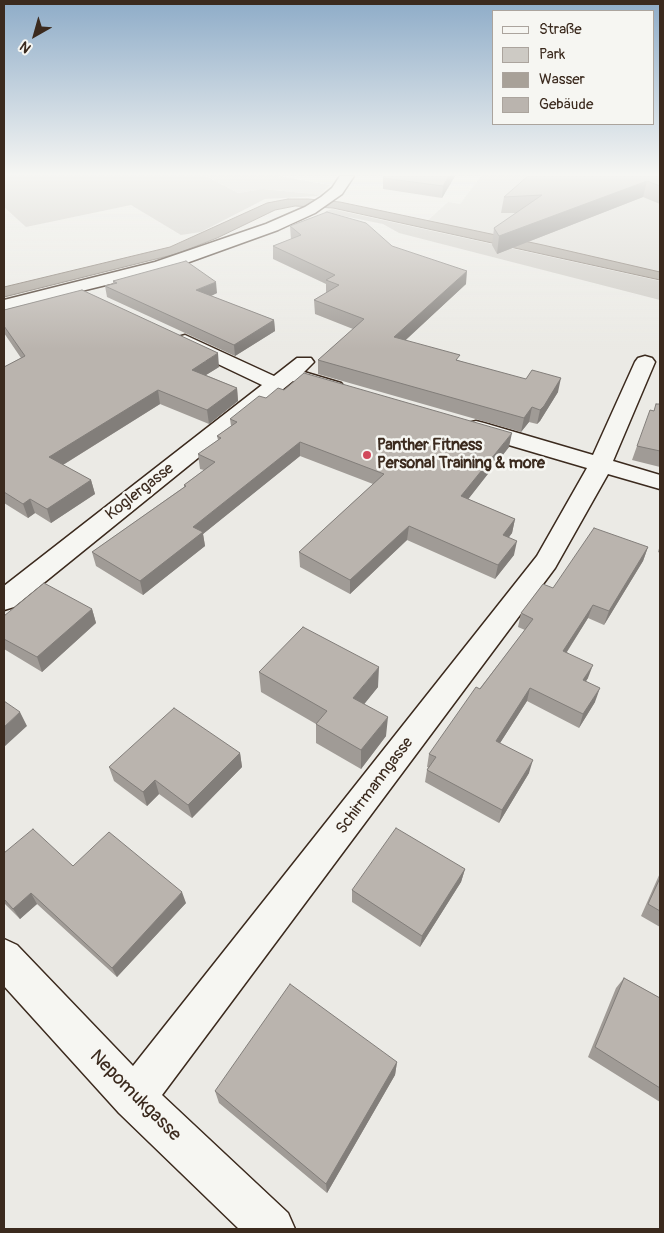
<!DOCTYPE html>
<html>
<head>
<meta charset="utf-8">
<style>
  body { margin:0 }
  #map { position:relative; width:664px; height:1233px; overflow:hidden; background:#ebeae5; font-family:Pangolin,sans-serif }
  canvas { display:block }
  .frame { position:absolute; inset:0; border:5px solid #3b2a1e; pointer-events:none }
  .legend { position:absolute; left:492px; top:10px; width:162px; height:115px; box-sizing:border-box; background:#f6f6f2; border:1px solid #aba49d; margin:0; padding:6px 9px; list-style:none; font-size:15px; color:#3b2a1e }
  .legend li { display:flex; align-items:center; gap:10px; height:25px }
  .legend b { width:25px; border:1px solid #aba49d }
  .north { position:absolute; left:10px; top:10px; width:50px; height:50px; -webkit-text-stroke:4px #f6f6f2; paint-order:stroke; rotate:218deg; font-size:14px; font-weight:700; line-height:20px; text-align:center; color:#3b2a1e }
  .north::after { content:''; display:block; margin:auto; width:18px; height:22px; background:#3b2a1e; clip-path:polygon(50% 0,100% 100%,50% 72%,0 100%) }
</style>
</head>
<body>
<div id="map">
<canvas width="664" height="1233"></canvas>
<div class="frame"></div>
<ul class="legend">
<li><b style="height:6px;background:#f6f6f2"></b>Straße</li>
<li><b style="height:14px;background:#cdcac4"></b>Park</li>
<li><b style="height:14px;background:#a8a198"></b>Wasser</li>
<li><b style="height:14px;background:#bab4ae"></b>Gebäude</li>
</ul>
<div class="north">N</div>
</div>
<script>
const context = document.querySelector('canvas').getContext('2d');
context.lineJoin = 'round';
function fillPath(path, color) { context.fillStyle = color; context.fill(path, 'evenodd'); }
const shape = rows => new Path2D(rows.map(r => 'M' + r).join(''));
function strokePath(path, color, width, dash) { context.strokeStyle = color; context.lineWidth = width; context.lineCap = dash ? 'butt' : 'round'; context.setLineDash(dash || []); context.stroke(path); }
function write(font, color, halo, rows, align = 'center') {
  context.font = font + ' Pangolin,sans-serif'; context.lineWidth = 5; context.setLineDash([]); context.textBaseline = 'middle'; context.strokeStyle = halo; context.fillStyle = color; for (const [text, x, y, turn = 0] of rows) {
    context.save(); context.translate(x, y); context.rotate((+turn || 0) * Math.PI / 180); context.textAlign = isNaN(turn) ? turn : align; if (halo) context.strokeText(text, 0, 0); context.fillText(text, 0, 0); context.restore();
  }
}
fillPath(shape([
  [206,176,278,176,330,185,319,196,314,194,263,189,238,193],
  [481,176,660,176,660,276,424,224,448,202,460,204]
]), '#dcdad4');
fillPath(shape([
  [4,176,206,176,238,193,263,189,314,194,319,196,265,199,201,232,181,235,131,205,26,227,4,207],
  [332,209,660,281,660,300,399,233,383,224,324,212]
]), '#cdcac4');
const water = shape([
  [288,199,308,199,340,202,543,245,660,272,660,280,333,208,295,206,275,210,217,238,176,254,4,297,4,287,170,247,267,203,288,199]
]);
fillPath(water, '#a8a198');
strokePath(water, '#7c7167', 1);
const street = shape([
  [185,335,274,376,297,358,311,358,314,362,304,372,341,383,344,387,341,391,334,393,293,381,14,607,4,610,4,586,262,385,178,345,175,341,178,337,185,335],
  [645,356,652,358,655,362,613,461,660,475,660,489,608,474,555,568,162,1095,288,1213,295,1229,239,1229,119,1113,4,986,4,939,17,945,133,1066,537,556,587,468,468,433,465,428,468,423,476,421,484,423,593,455,635,362,638,358,645,356]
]);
const secondary = shape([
  [340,176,354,176,342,194,315,213,278,230,167,270,4,310,4,300,155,262,266,224,305,207,321,197,332,188,340,176]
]);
strokePath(street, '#3b2a1e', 3);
strokePath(secondary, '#3b2a1e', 3);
fillPath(street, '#f6f6f2');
fillPath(secondary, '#f6f6f2');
fillPath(shape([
  [384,176,455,176,442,198,383,189,383,178],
  [660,176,660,204,643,197,497,254,492,245,494,228,517,213,501,213,504,197],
  [290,226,392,246,466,284,405,340,460,361,558,392,540,421,537,424,529,422,521,432,318,374,318,360,353,329,315,314,314,300,326,293,326,284,273,259,273,246,291,239],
  [113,281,217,293,211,296,274,320,275,331,235,356,107,297,105,286,113,284],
  [4,310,219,367,206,375,237,388,238,401,209,424,160,404,63,465,91,480,95,494,51,523,35,513,28,518,4,503,4,367,21,358,4,333],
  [284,390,509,447,468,499,515,519,512,533,509,537,514,555,495,579,407,540,350,594,300,567,299,552,373,484,300,456,203,534,205,546,143,595,96,566,92,552,184,487,184,485,204,470,200,469,198,454,218,440,217,436,231,426,230,419,266,398],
  [660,404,660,467,632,460,637,446,654,411],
  [660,545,660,553,658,552],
  [648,547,643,561,604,625,588,618,567,652,588,678,586,681,595,702,579,728,527,701,500,743,529,773,499,823,425,782,427,770,428,767,427,767,429,754,525,630,518,627,521,613,553,588],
  [92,609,96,623,42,672,4,649,4,616],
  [259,672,378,687,364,704,386,736,361,769,316,743,316,724,261,692],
  [240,753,242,767,192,818,159,794,147,806,114,781,109,767],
  [4,853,73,866,186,903,117,977,37,904,20,919,4,903],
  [465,869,461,882,420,947,352,902,352,890],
  [660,873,660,927,641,916],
  [624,978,660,998,660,1102,588,1057,616,988],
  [397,1062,395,1075,327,1193,219,1103,215,1091]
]), '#a09b96');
fillPath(shape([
  [449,176,455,176,442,198,443,186],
  [647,181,643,197,497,254,499,236],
  [467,271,466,284,394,351,394,337],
  [216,282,217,293,198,302,196,290],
  [274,320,275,331,235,356,234,345],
  [218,353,219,367,193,383,192,370],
  [561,378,558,392,540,421,537,424,540,410],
  [237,388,238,401,209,424,207,410],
  [158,390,160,404,53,471,49,457],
  [532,407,529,422,521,432,524,418],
  [512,433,509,447,459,511,461,496],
  [300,442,300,456,203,534,205,546,143,595,140,581,193,527],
  [91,480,95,494,51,523,47,509],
  [30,499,35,513,28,518,23,504],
  [515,519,512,533,500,549,503,535],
  [409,526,407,540,350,594,350,580],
  [517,541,514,555,495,579,498,565],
  [648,547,643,561,604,625,609,611],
  [593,605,588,618,559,664,563,651],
  [92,609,96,623,42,672,37,657],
  [593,665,588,678,578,693,583,680],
  [379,667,378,687,353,718,353,698],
  [530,688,527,701,493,754,496,741],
  [600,688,595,702,579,728,583,714],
  [20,712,27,726,4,747,4,727],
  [388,717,386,736,361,769,361,750],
  [240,753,242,767,192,818,188,805],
  [533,760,529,773,499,823,502,810],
  [155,780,159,794,147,806,143,792],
  [465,869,461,882,420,947,422,936],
  [182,892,186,903,117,977,112,968],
  [31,893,37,904,20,919,13,909],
  [397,1062,395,1075,327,1193,326,1184]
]), '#827e7a');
const building = shape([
  [384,176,449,176,443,186,383,178,384,176],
  [528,176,660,176,660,186,647,181,499,236,494,228,542,195,504,197,528,176],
  [327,212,366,223,392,246,467,271,394,337,460,355,456,360,526,379,532,370,561,378,544,406,540,410,532,407,524,418,318,360,364,319,314,300,339,285,326,280,335,275,273,246,301,235,290,226,327,212],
  [186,261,216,282,196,290,274,320,234,345,105,286,117,283,113,281,186,261],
  [82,290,218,353,192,370,237,388,207,410,158,390,49,457,91,480,47,509,30,499,23,504,4,492,4,367,25,356,4,326,4,310,82,290],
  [304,373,512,433,461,496,515,519,503,535,517,541,498,565,409,526,350,580,299,552,384,474,300,442,193,527,203,532,140,581,92,552,186,486,184,485,215,462,198,454,221,438,217,436,237,422,230,419,259,396,266,398,278,388,284,390,304,373],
  [656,404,660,404,660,451,637,446,650,410,654,411,656,404],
  [594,528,648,547,609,611,593,605,563,651,593,665,583,680,600,688,583,714,530,688,496,741,533,760,502,810,427,770,436,757,429,754,476,687,480,689,533,619,521,613,543,584,553,588,594,528],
  [44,583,92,609,37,657,4,639,4,616,44,583],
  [303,627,379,667,353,698,388,717,361,750,316,724,327,711,259,672,303,627],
  [4,701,20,712,4,727,4,701],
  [174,708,240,753,188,805,155,780,143,792,109,767,174,708],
  [396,828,465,869,422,936,352,890,396,828],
  [33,829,73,866,109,832,182,892,112,968,31,893,13,909,4,899,4,853,33,829],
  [660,878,660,911,648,904,660,878],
  [624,978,660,998,660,1088,595,1047,624,978],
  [290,984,397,1062,326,1184,215,1091,290,984]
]);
fillPath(building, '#bab4ae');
strokePath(building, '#827e7a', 1);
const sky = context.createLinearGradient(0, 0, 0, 349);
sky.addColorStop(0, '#8eacc8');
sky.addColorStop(0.5, '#f6f6f3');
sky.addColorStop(1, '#f6f6f300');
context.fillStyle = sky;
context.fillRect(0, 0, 664, 349);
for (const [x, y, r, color] of [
  [367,455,5,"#d1495b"]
]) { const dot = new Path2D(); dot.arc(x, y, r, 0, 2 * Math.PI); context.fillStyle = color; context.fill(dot); strokePath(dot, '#f6f6f2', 2); }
write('bold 16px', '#3b2a1e', '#f6f6f2', [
  ["Panther Fitness",377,446],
  ["Personal Training & more",377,464]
], 'left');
write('16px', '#3b2a1e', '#f6f6f2', [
  ["Koglergasse",140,492,-38],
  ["Schirrmanngasse",375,786,-53]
]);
write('19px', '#3b2a1e', '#f6f6f2', [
  ["Nepomukgasse",135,1096,45]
]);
</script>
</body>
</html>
